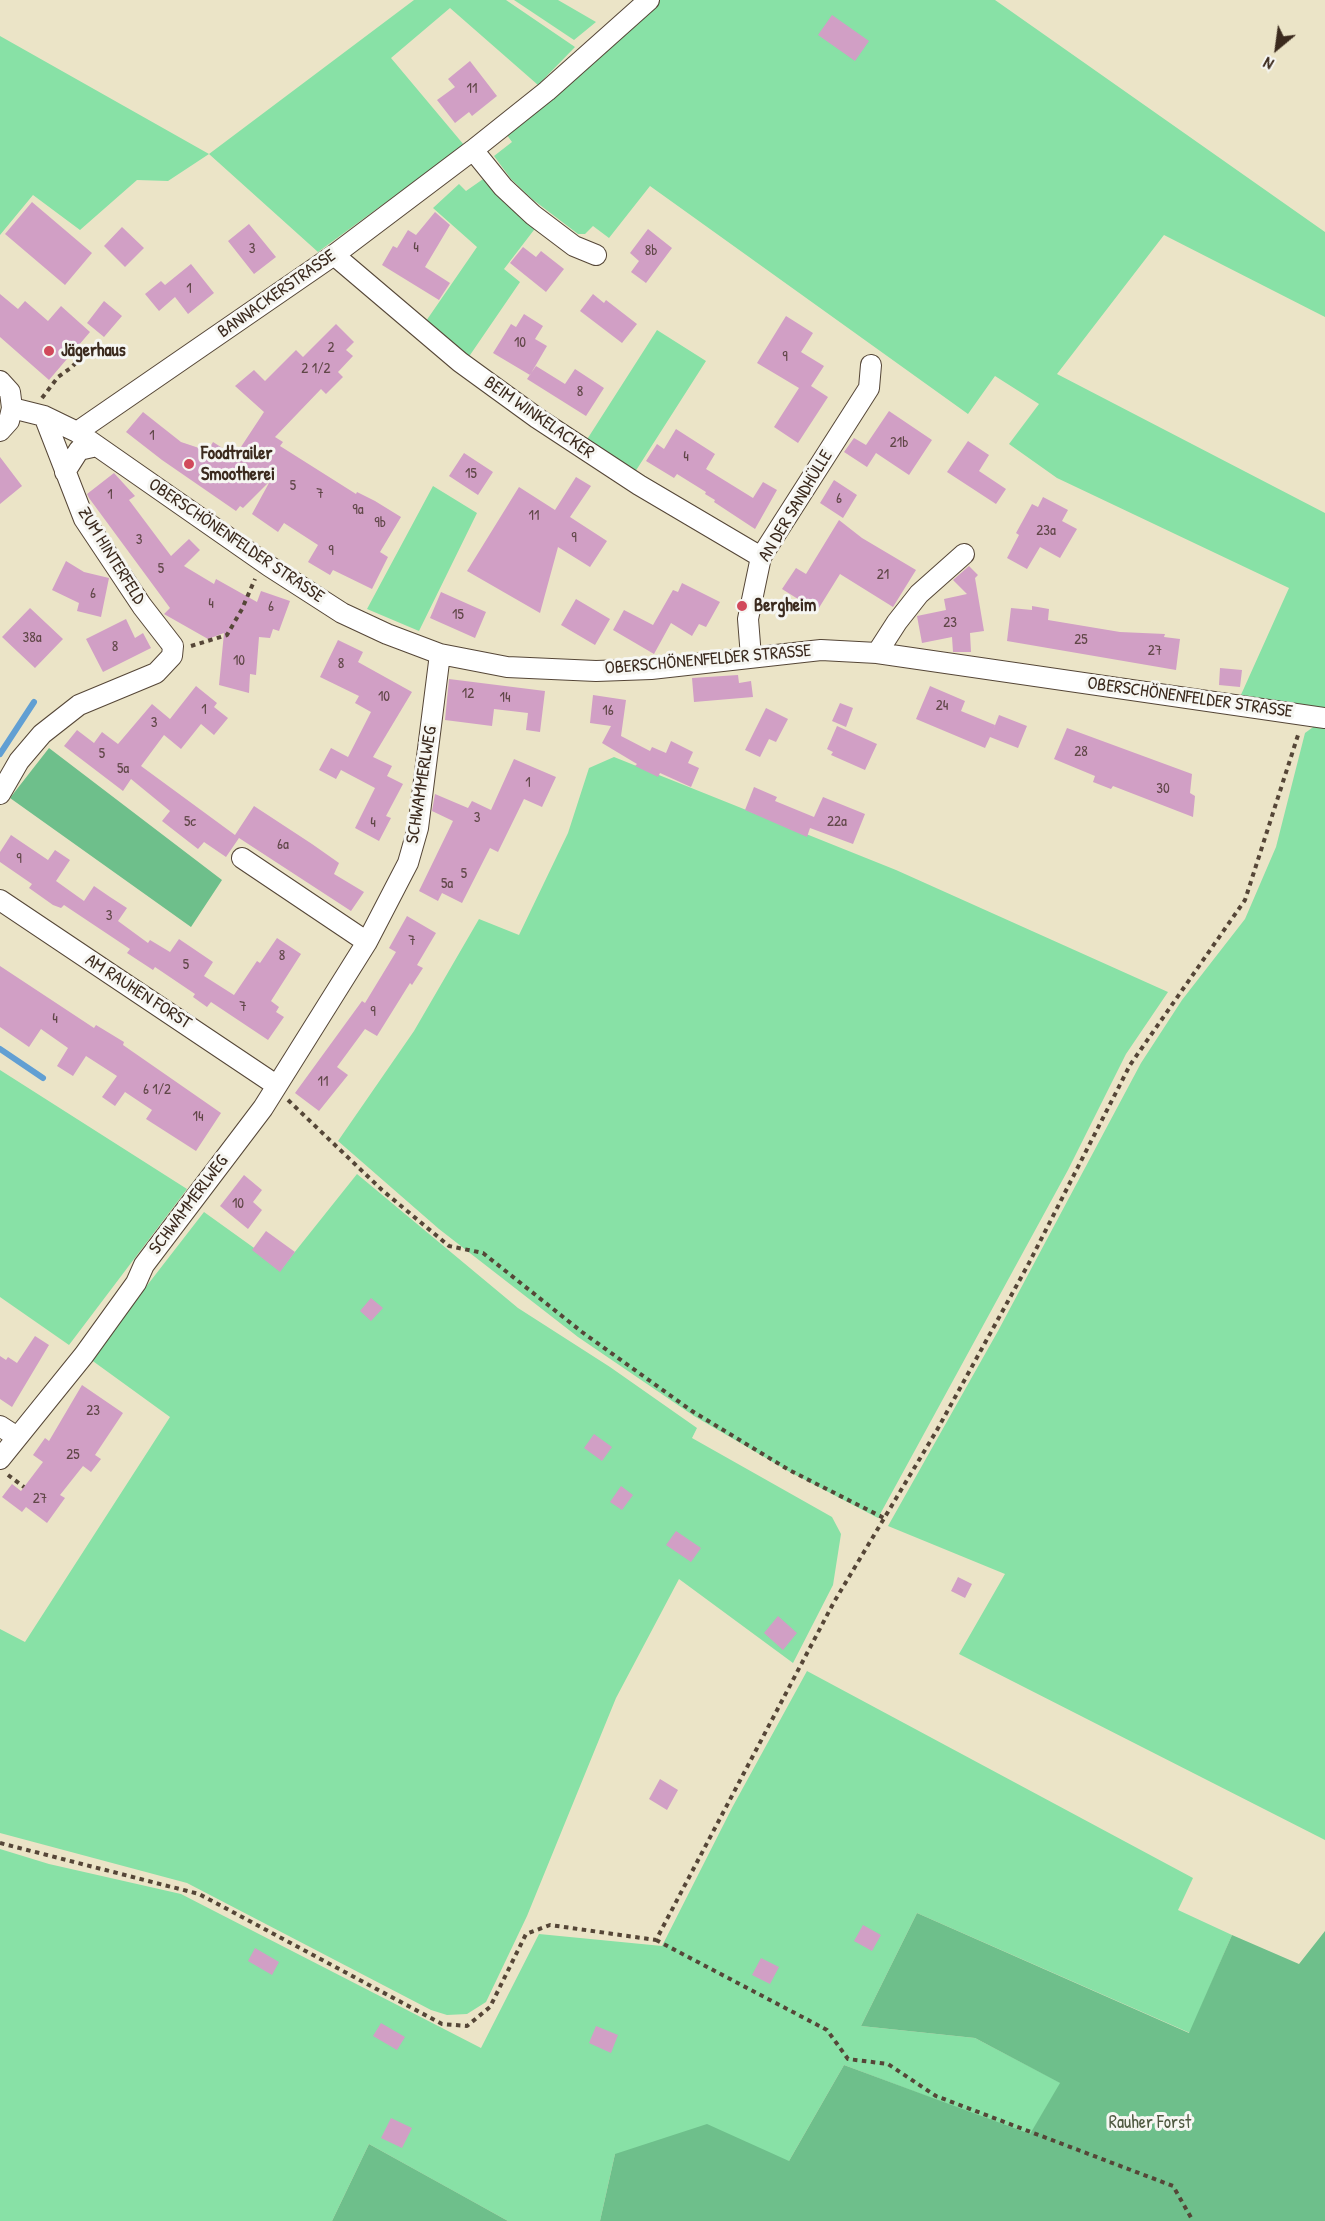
<!DOCTYPE html>
<html>
<head>
<meta charset="utf-8">
<style>
  body { margin:0 }
  #map { position:relative; width:1325px; height:2221px; overflow:hidden; background:#ebe4c7; font-family:"Patrick Hand",sans-serif }
  canvas { display:block }
  .north { position:absolute; left:1247px; top:18px; width:60px; height:60px; -webkit-text-stroke:4px #f6f6f2; paint-order:stroke; rotate:209deg; font-size:16px; font-weight:700; line-height:24px; text-align:center; color:#3b2a1e }
  .north::after { content:''; display:block; margin:auto; width:21px; height:27px; background:#3b2a1e; clip-path:polygon(50% 0,100% 100%,50% 72%,0 100%) }
</style>
</head>
<body>
<div id="map">
<canvas width="1325" height="2221"></canvas>
<div class="north">N</div>
</div>
<script>
const context = document.querySelector('canvas').getContext('2d');
context.lineJoin = 'round';
function fillPath(path, color) { context.fillStyle = color; context.fill(path, 'evenodd'); }
const shape = rows => new Path2D(rows.map(r => 'M' + r).join(''));
function strokePath(path, color, width, dash) { context.strokeStyle = color; context.lineWidth = width; context.lineCap = dash ? 'butt' : 'round'; context.setLineDash(dash || []); context.stroke(path); }
function write(font, color, halo, rows, align = 'center') {
  context.font = font + ' "Patrick Hand",sans-serif'; context.lineWidth = 6; context.setLineDash([]); context.textBaseline = 'middle'; context.strokeStyle = halo; context.fillStyle = color; for (const [text, x, y, turn = 0] of rows) {
    context.save(); context.translate(x, y); context.rotate((+turn || 0) * Math.PI / 180); context.textAlign = isNaN(turn) ? turn : align; if (halo) context.strokeText(text, 0, 0); context.fillText(text, 0, 0); context.restore();
  }
}
fillPath(shape([
  [414,0,506,0,575,47,538,85,450,8,391,58,464,145,318,252,209,154,168,181,137,180,80,230,33,195,0,235,0,36,209,154],
  [514,0,558,0,596,22,574,40],
  [657,0,995,0,1325,232,1325,317,1164,235,1057,374,1325,513,1325,708,1240,697,1289,588,1057,478,1009,444,1039,404,995,376,968,414,650,186,609,238,593,226,585,234,578,234,532,199,511,179,494,156,512,142,504,131],
  [486,177,537,226,504,269,520,282,468,358,424,324,477,247,433,208,459,184,466,191],
  [657,330,706,361,635,472,586,441],
  [433,486,477,513,419,631,367,609],
  [1316,725,1325,725,1325,1840,959,1654,1005,1574,888,1526,998,1331,1141,1063,1182,1000,1245,919,1276,847,1305,733],
  [614,757,896,870,1168,992,1126,1054,1068,1170,878,1518,790,1472,694,1416,578,1337,439,1229,338,1141,414,1031,479,919,519,935,568,833,589,768],
  [0,1070,187,1189,69,1345,0,1297],
  [357,1174,518,1308,610,1367,697,1428,692,1438,832,1517,841,1534,833,1585,793,1663,679,1579,616,1698,527,1916,486,2002,467,2014,447,2015,431,2010,187,1883,0,1833,0,1629,25,1642,170,1417,90,1359,204,1212,282,1268],
  [807,1671,1193,1878,1178,1910,1232,1935,1190,2033,917,1913,861,2026,975,2038,1061,2083,1030,2135,844,2065,789,2161,615,2154,600,2221,508,2221,369,2144,332,2221,0,2221,0,1849,49,1864,181,1894,481,2048,539,1934,662,1946,733,1806]
]), '#88e1a6');
fillPath(shape([
  [49,748,222,880,191,927,10,798],
  [917,1913,1189,2033,1232,1935,1299,1964,1325,1931,1325,2221,600,2221,615,2154,707,2124,789,2161,844,2065,1030,2134,1060,2083,975,2038,861,2026],
  [369,2144,463,2196,508,2221,332,2221]
]), '#6ebf8b');
strokePath(shape([
  [0,754,34,702],
  [0,1049,43,1078]
]), '#619fd3', 6);
fillPath(shape([
  [832,15,869,41,855,61,818,35],
  [470,61,497,96,472,116,469,112,455,123,437,100,455,87,448,79],
  [32,202,92,253,65,285,5,234],
  [435,212,450,225,425,267,450,283,439,300,382,265,393,246,397,248,408,230,416,235],
  [249,224,276,257,254,274,228,241],
  [122,227,144,248,125,267,104,246],
  [648,229,672,248,646,283,631,272,639,261,630,253],
  [523,247,536,257,541,251,564,269,546,292,510,263],
  [191,264,214,293,188,314,175,297,159,311,145,294,161,281,165,285],
  [0,294,18,309,25,301,48,321,61,306,90,332,49,380,0,337],
  [593,294,604,303,606,300,637,324,622,343,580,311],
  [104,301,122,316,104,337,87,323],
  [524,314,543,326,535,339,547,346,530,375,493,353,511,324,516,327],
  [786,316,813,333,801,352,824,366,811,386,828,397,798,443,774,427,799,388,757,363],
  [336,324,354,342,346,350,353,356,338,372,343,377,326,394,321,389,275,437,283,442,280,446,356,494,357,492,375,501,401,517,380,552,388,557,372,589,333,570,330,575,308,562,318,545,284,523,278,532,252,514,270,481,243,508,240,506,236,511,162,460,126,432,143,412,181,442,208,451,213,442,235,456,264,412,235,386,254,370,265,381,296,350,303,357],
  [536,366,565,384,575,369,604,388,586,416,527,379],
  [889,411,932,440,909,475,876,453,867,467,844,452,854,438,866,445],
  [676,429,715,454,706,469,753,498,763,482,777,490,755,529,714,502,715,500,705,494,706,492,677,474,674,478,646,461,657,444,664,449],
  [968,441,989,455,979,471,1006,489,996,504,947,472],
  [464,453,493,472,478,495,449,476],
  [0,457,22,486,0,504],
  [114,473,135,496,129,500,171,556,189,539,200,550,184,566,214,584,216,579,257,602,261,591,290,601,279,631,273,629,270,638,259,637,256,675,250,674,249,693,219,685,224,633,208,639,164,614,170,608,89,498,87,494],
  [576,477,591,486,570,517,607,541,590,567,558,547,540,613,467,571,519,487,555,510],
  [834,480,857,495,843,518,820,503],
  [1043,497,1068,510,1062,521,1077,529,1060,558,1040,547,1027,569,1007,558,1019,535,1016,533,1032,504,1038,507],
  [839,520,862,538,916,570,893,607,840,574,817,611,782,589,796,568,806,574],
  [66,561,84,572,109,578,101,617,77,611,79,603,52,590],
  [969,566,978,575,975,578,984,631,970,633,971,652,953,652,952,637,922,643,917,616,946,610,944,599,967,594,953,580],
  [682,583,720,602,706,627,699,624,692,636,671,623,654,654,613,630,624,610,653,625,673,590,678,592],
  [441,592,486,612,475,638,430,618],
  [576,599,610,619,595,645,561,625],
  [1032,606,1049,609,1048,620,1120,632,1165,634,1164,637,1180,639,1176,670,1007,641,1011,608,1032,610],
  [30,608,63,639,35,668,2,637],
  [126,619,135,638,143,633,151,648,103,672,86,639],
  [338,640,363,652,358,662,412,692,373,757,392,766,387,776,403,784,386,816,391,818,379,841,355,828,375,788,341,770,336,779,319,770,331,748,348,757,371,712,355,703,359,696,320,677],
  [1220,668,1242,670,1240,687,1219,685],
  [738,675,739,683,751,681,753,697,694,702,692,678],
  [449,679,545,691,540,732,526,730,528,713,494,709,492,726,445,720],
  [196,686,217,703,214,707,228,718,214,735,201,724,181,749,164,735,141,766,235,835,254,806,312,844,339,863,334,874,364,892,351,911,239,838,226,857,204,842,198,849,162,821,170,811,131,779,123,791,64,746,77,730,94,743,102,732,118,744,152,704,170,719],
  [930,686,965,701,961,711,995,725,992,733,999,715,1027,726,1018,748,990,737,985,748,916,719],
  [593,695,626,700,621,736,650,751,652,747,666,753,671,741,693,752,688,763,699,768,691,787,660,773,658,777,635,766,637,764,602,743,611,726,590,723],
  [840,703,853,708,846,727,832,721],
  [766,708,788,719,776,742,769,739,760,757,745,750],
  [837,726,877,744,865,770,831,755,833,752,827,749],
  [1067,728,1192,774,1190,793,1195,796,1193,817,1113,786,1111,789,1093,782,1095,776,1054,759],
  [514,759,556,777,542,807,524,799,498,852,490,848,462,903,442,893,438,901,419,891,453,821,432,811,435,794,468,808,472,801,491,810],
  [754,787,777,797,775,801,814,817,823,797,865,814,853,844,810,828,807,837,745,810],
  [11,835,48,860,55,850,70,860,56,881,84,901,94,886,110,897,127,908,118,921,148,943,150,940,170,952,179,939,213,962,204,976,234,995,257,961,260,963,277,938,301,954,271,1001,279,1007,276,1012,284,1017,268,1040,211,1002,207,1007,193,997,195,994,155,967,153,970,127,953,130,949,64,905,61,908,53,905,29,888,32,884,0,862,0,852],
  [407,916,436,933,417,965,423,968,412,985,410,983,377,1036,365,1029,337,1067,348,1075,319,1111,295,1093,362,1001,365,1003,396,952,389,948],
  [0,966,94,1028,96,1025,124,1042,123,1045,221,1113,196,1151,146,1119,152,1110,125,1092,115,1106,102,1097,117,1076,86,1056,73,1076,57,1066,68,1048,41,1029,29,1047,0,1027],
  [244,1175,262,1190,253,1202,262,1210,248,1229,220,1206],
  [266,1231,295,1252,280,1272,252,1250],
  [371,1298,383,1308,371,1321,360,1311],
  [35,1336,49,1345,12,1407,0,1399,0,1356,6,1360,8,1357,17,1363],
  [82,1385,123,1413,95,1455,101,1459,91,1472,83,1466,60,1495,65,1498,47,1523,26,1507,22,1512,2,1497,12,1484,21,1491,43,1462,33,1455,45,1438,49,1441],
  [594,1434,612,1447,602,1461,584,1448],
  [621,1486,633,1495,622,1510,610,1502],
  [676,1531,701,1548,691,1562,666,1545],
  [958,1577,972,1584,965,1598,951,1591],
  [778,1616,797,1633,783,1650,764,1633],
  [660,1779,678,1790,667,1810,649,1799],
  [863,1925,881,1935,872,1951,854,1941],
  [255,1948,279,1962,272,1975,248,1961],
  [761,1958,779,1967,770,1984,752,1975],
  [381,2023,405,2037,397,2050,373,2036],
  [596,2026,618,2035,611,2053,589,2043],
  [391,2118,412,2128,402,2148,381,2138]
]), '#d19fc5');
const minor = shape([
  [473,150,503,187,533,215,574,246,596,255],
  [334,255,460,362,537,418,639,485,761,557],
  [0,381,10,392,12,408,9,421,0,431],
  [12,408,44,416,77,432,269,566,342,613,387,634,440,654,507,667,596,671,651,669,821,650,877,653,1325,718],
  [77,432,334,255,473,150,547,91,649,0],
  [65,472,79,450,97,446],
  [877,653,897,622,919,594,964,554],
  [751,657,748,619,761,557,869,388,871,365],
  [0,794,19,761,42,734,79,705,156,673,172,656,173,646,142,606,84,519,44,416],
  [242,858,367,942],
  [0,900,276,1085],
  [0,1426,17,1437],
  [0,1459,84,1355,136,1283,144,1265,263,1108,367,942,408,863,418,828,440,654]
]);
strokePath(minor, '#554637', 22);
strokePath(shape([
  [42,398,58,377,72,367,82,356],
  [191,646,227,635,242,609,255,579],
  [288,1100,382,1190,449,1246,483,1253,582,1332,692,1411,789,1470,884,1518],
  [8,1475,24,1487],
  [0,1843,199,1894,442,2024,467,2026,490,2007,526,1934,550,1925,656,1940,834,1602,937,1430,1029,1263,1130,1065,1245,900,1299,732],
  [656,1940,827,2030,848,2059,888,2064,936,2096,1173,2186,1193,2221]
]), '#554637', 4, [4.5, 4.5]);
strokePath(minor, '#fff', 20);
for (const [x, y, r, color] of [
  [49,351,6,"#d1495b"],
  [189,464,6,"#d1495b"],
  [742,606,6,"#d1495b"]
]) { const dot = new Path2D(); dot.arc(x, y, r, 0, 2 * Math.PI); context.fillStyle = color; context.fill(dot); strokePath(dot, '#f6f6f2', 2); }
write('15px', '#604748', null, [
  ["11",472,89],
  ["4",416,248],
  ["3",252,249],
  ["8b",651,251],
  ["1",189,289],
  ["10",520,343],
  ["2",331,348],
  ["9",785,357],
  ["2 1/2",316,369],
  ["8",580,392],
  ["1",152,436],
  ["21b",899,443],
  ["4",686,457],
  ["15",471,474],
  ["5",293,486],
  ["7",320,494],
  ["1",110,495],
  ["6",839,499],
  ["9a",358,510],
  ["11",534,516],
  ["9b",380,523],
  ["23a",1046,531],
  ["9",574,538],
  ["3",139,540],
  ["9",331,551],
  ["5",161,569],
  ["21",883,575],
  ["6",93,594],
  ["4",211,604],
  ["6",271,607],
  ["15",458,615],
  ["23",950,623],
  ["38a",32,638],
  ["25",1081,640],
  ["8",115,647],
  ["27",1155,651],
  ["10",239,661],
  ["8",341,664],
  ["12",468,694],
  ["10",384,697],
  ["14",505,698],
  ["24",942,706],
  ["1",204,710],
  ["16",608,711],
  ["3",154,723],
  ["28",1081,752],
  ["5",102,754],
  ["5a",123,769],
  ["1",528,783],
  ["30",1163,789],
  ["3",477,818],
  ["5c",190,822],
  ["22a",837,822],
  ["4",373,823],
  ["6a",283,845],
  ["9",19,859],
  ["5",464,874],
  ["5a",447,884],
  ["3",109,916],
  ["7",412,941],
  ["8",282,956],
  ["5",186,965],
  ["7",243,1007],
  ["9",373,1012],
  ["4",55,1019],
  ["11",323,1082],
  ["6 1/2",157,1090],
  ["14",198,1117],
  ["10",238,1204],
  ["23",93,1411],
  ["25",73,1455],
  ["27",40,1499]
]);
write('18px', '#3b2a1e', '#f6f6f2', [
  ["BANNACKERSTRASSE",277,294,-35],
  ["BEIM WINKELACKER",539,418,35],
  ["AN DER SANDHÜLLE",796,506,-59],
  ["OBERSCHÖNENFELDER STRASSE",236,541,34],
  ["ZUM HINTERFELD",111,556,58],
  ["OBERSCHÖNENFELDER STRASSE",708,660,-5],
  ["OBERSCHÖNENFELDER STRASSE",1190,698,8],
  ["SCHWAMMERLWEG",422,785,-81],
  ["AM RAUHEN FORST",138,992,33],
  ["SCHWAMMERLWEG",189,1205,-53]
]);
write('bold 18px', '#3b2a1e', '#f6f6f2', [
  ["Jägerhaus",61,351],
  ["Foodtrailer",201,454],
  ["Smootherei",201,475],
  ["Bergheim",754,606]
], 'left');
write('18px', '#4e5840', '#f6f6f2', [
  ["Rauher Forst",1150,2123]
]);
</script>
</body>
</html>
